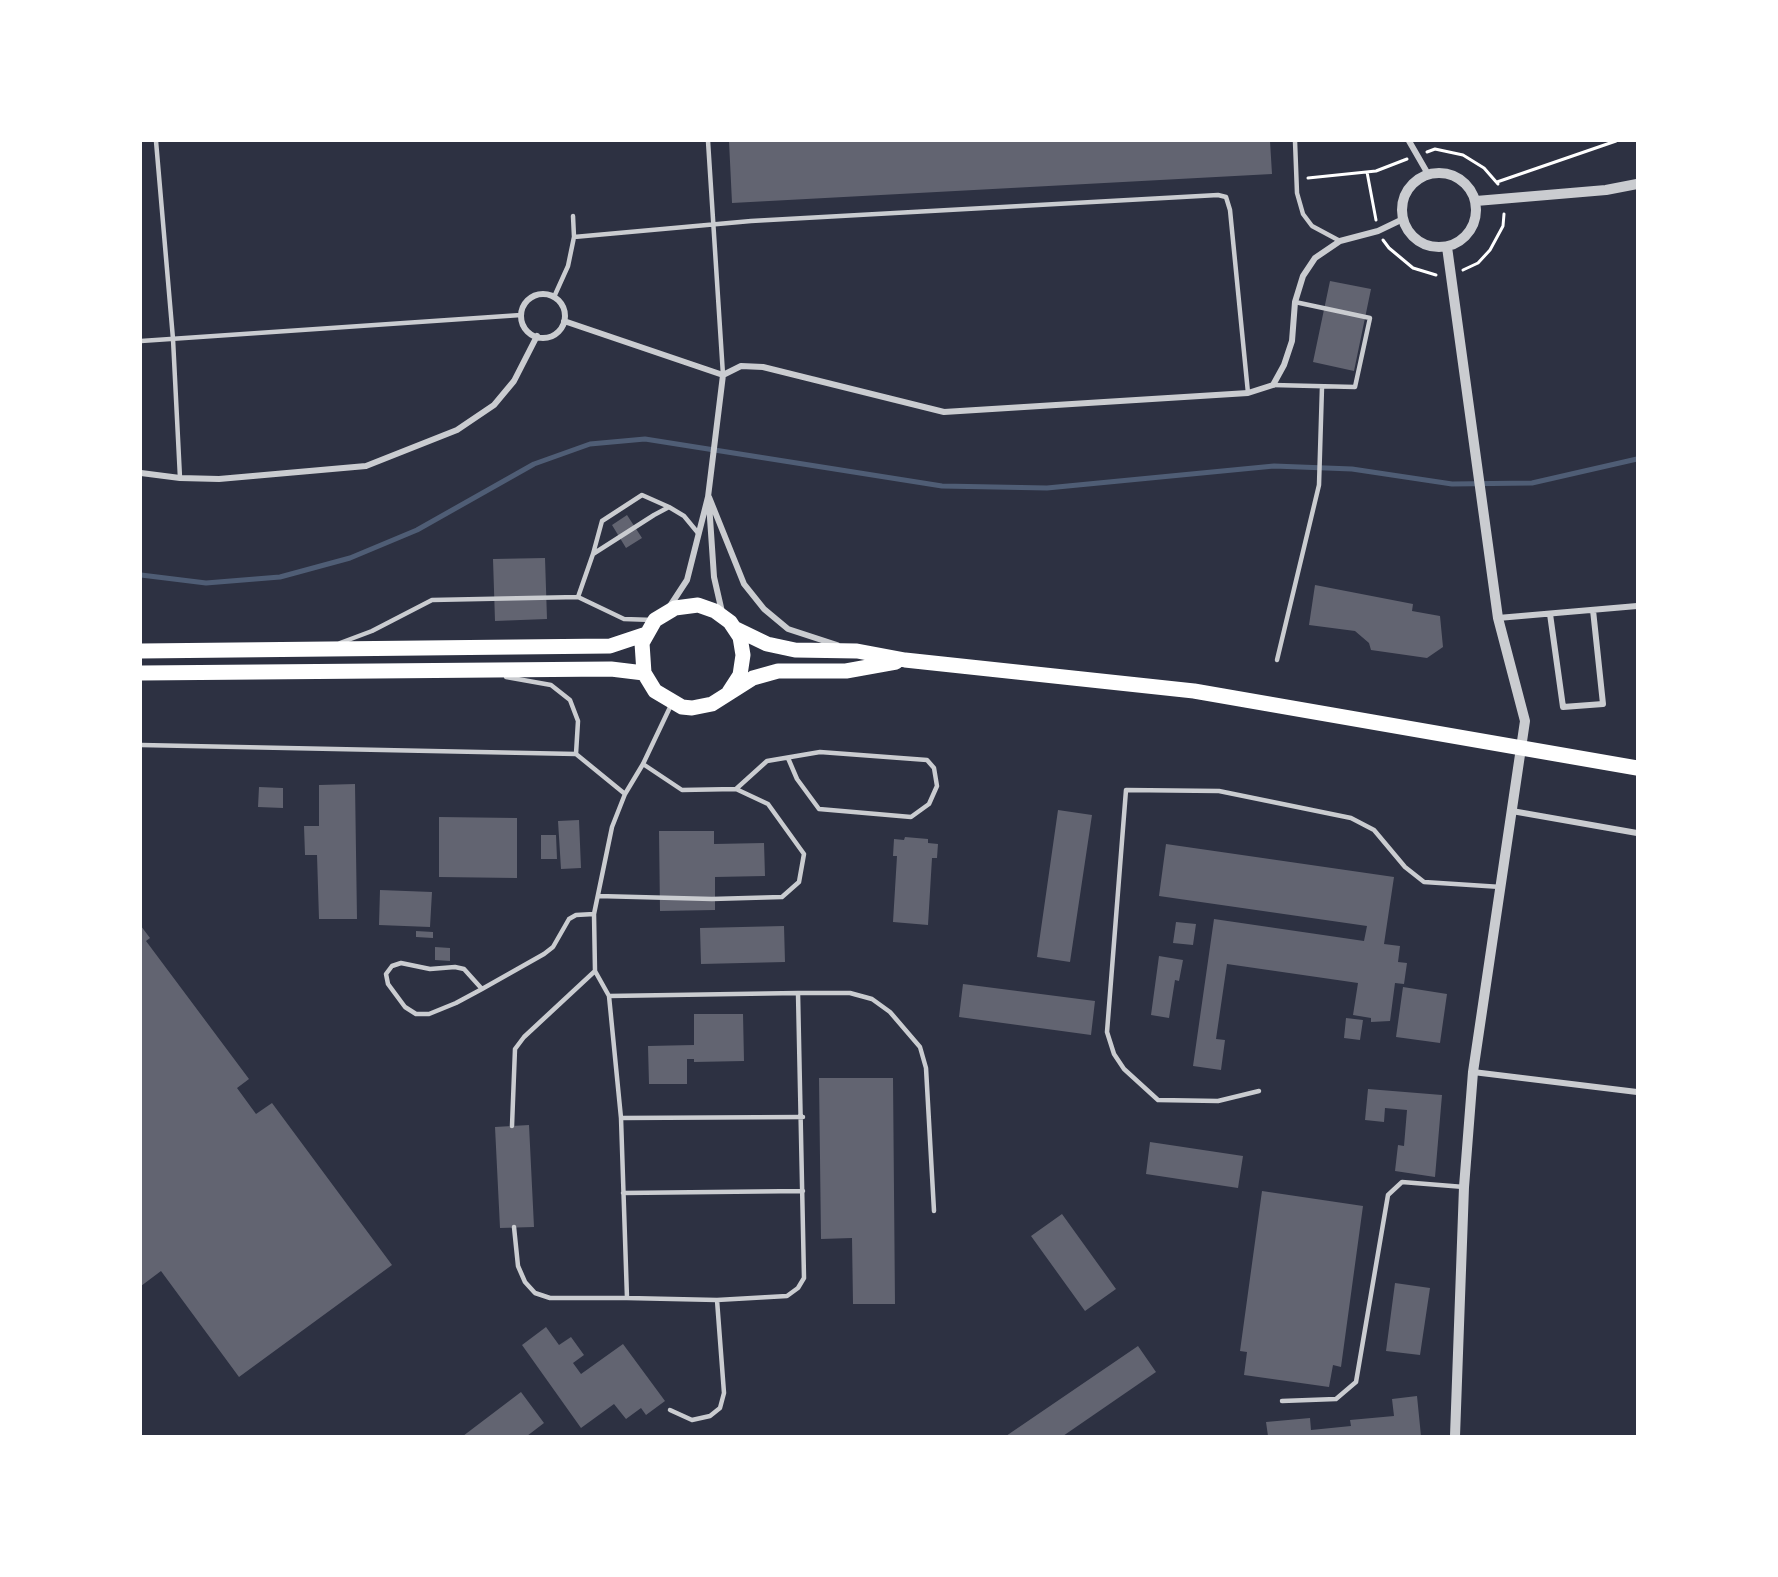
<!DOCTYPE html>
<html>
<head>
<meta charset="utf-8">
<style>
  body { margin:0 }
  #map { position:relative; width:1778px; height:1577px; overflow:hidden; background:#2d3142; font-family:"Nunito Sans",sans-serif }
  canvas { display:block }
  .frame { position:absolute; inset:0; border:142px solid #fff; pointer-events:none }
</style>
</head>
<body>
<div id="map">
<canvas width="1778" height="1577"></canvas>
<div class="frame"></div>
</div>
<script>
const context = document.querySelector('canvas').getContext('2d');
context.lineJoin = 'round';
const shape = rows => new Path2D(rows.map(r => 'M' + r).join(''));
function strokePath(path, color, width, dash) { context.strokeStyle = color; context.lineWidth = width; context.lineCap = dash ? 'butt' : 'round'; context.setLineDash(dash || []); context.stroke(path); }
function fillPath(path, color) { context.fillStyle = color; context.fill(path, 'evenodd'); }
strokePath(shape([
  [141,575,206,583,280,577,350,558,417,530,534,464,590,444,645,439,942,486,1047,488,1274,466,1352,469,1452,484,1532,483,1637,459]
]), '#4f5d75', 5);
fillPath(shape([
  [729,141,1270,141,1272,174,732,203],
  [1330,281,1371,289,1354,371,1313,362],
  [627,515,642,538,626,548,612,525],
  [545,558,547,619,495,621,493,559],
  [1315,585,1413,604,1412,611,1440,616,1443,647,1427,658,1371,650,1369,643,1355,631,1309,625],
  [355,784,357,919,319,919,317,855,305,855,304,826,319,826,319,785],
  [259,787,283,788,283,808,258,807],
  [1058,810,1092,815,1070,962,1037,957],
  [439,817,517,818,517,878,439,877],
  [579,820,581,868,561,869,558,821],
  [659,831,714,831,714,844,764,843,765,876,715,877,715,910,660,911],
  [541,835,556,835,557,859,541,859],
  [905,837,928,839,928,843,938,844,937,858,932,858,928,925,893,922,897,856,893,856,894,839,904,840],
  [1166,844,1394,877,1384,944,1400,946,1398,962,1407,963,1404,984,1395,983,1390,1021,1371,1022,1371,1018,1353,1015,1358,983,1227,964,1216,1039,1225,1040,1221,1070,1193,1066,1214,919,1364,941,1367,926,1159,896],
  [380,890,432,892,430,927,379,925],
  [1176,922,1196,924,1193,945,1173,943],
  [141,926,150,938,146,941,249,1079,237,1088,256,1114,272,1103,392,1265,239,1377,161,1271,141,1286],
  [784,926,785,962,701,964,700,928],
  [416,931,433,932,433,938,416,937],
  [435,947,450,948,450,961,435,960],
  [1159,956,1183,960,1179,981,1175,980,1169,1018,1151,1015],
  [963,984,1095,1001,1091,1035,959,1017],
  [1403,987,1447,994,1440,1043,1396,1037],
  [694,1014,743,1014,744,1061,694,1062,694,1059,687,1059,687,1084,649,1084,648,1046,694,1045],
  [1346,1018,1363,1020,1360,1040,1344,1038],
  [819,1078,893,1078,895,1304,853,1304,852,1238,821,1239],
  [1368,1089,1442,1095,1435,1177,1395,1171,1398,1145,1404,1146,1407,1110,1385,1108,1384,1122,1365,1120],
  [529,1125,534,1227,500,1228,495,1127],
  [1150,1142,1243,1156,1238,1188,1146,1174],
  [1262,1191,1363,1206,1341,1367,1333,1365,1329,1387,1244,1375,1247,1352,1240,1351],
  [1062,1214,1116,1289,1085,1311,1031,1236],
  [1395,1283,1430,1288,1420,1355,1386,1351],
  [546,1327,559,1345,571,1337,584,1355,573,1363,581,1374,623,1344,665,1401,646,1415,641,1408,626,1419,614,1404,581,1428,522,1345],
  [1138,1346,1156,1372,1063,1436,1006,1436],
  [521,1392,544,1423,527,1436,463,1436],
  [1417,1396,1421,1436,1268,1436,1266,1422,1310,1418,1311,1430,1351,1426,1350,1420,1394,1416,1392,1399]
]), '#626471');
strokePath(shape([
  [1427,152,1435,149,1463,155,1484,168,1498,184],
  [1367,172,1376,220],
  [1308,178,1376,171,1407,159],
  [1497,182,1616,141],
  [1383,240,1389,248,1413,268,1436,275],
  [1463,270,1478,263,1490,250,1503,226,1504,214]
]), '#fff', 3);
strokePath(shape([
  [156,141,173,339,180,478],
  [708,141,723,375],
  [1295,141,1297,193,1303,214,1312,226,1340,241],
  [574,237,751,221,1218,195,1226,197,1230,210,1248,393],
  [554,297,568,266,574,237,573,216],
  [141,341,521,315],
  [1273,385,1355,387,1370,318,1295,302],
  [593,554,602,521,642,495,669,507],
  [578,597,593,554,654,515,669,507,684,516,698,533],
  [340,643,372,631,432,600,578,597,624,619,653,620],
  [1277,660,1319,485,1322,387],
  [506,677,551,685,570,700,578,721,576,754],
  [141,745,576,754,625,794],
  [736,789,767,761,820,752,927,760,934,768,937,786,929,804,911,817,819,809,797,779,788,758],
  [598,896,712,899,782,897,799,882,804,854,768,804,736,789,682,790,643,764],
  [482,989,464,969,455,967,430,969,401,963,392,966,386,974,388,984,405,1007,416,1014,429,1014,456,1003,482,989,544,954,553,947,569,919,576,915,594,914],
  [798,993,850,993,872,999,890,1012,920,1047,926,1068,934,1211],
  [609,996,798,993,804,1278,798,1288,787,1296,717,1300,627,1298,621,1118,609,996,595,971,594,914,612,827,625,794,643,764,672,703],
  [1259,1091,1218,1101,1158,1100,1124,1069,1114,1054,1107,1032,1126,790,1219,791,1351,818,1374,830,1405,867,1424,882,1501,887],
  [621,1118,803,1117],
  [512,1126,515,1049,524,1037,595,971],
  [623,1193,803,1191],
  [514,1227,518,1266,525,1282,535,1293,550,1298,627,1298],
  [1282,1401,1336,1399,1356,1382,1388,1195,1402,1182,1464,1187],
  [670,1410,692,1420,710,1416,720,1408,724,1393,717,1300]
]), '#caccd0', 4.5);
strokePath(shape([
  [1409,141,1428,174],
  '521 316a22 22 0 1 1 44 0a22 22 0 1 1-44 0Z',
  [564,321,723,375,741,366,763,367,944,412,1248,393,1273,385,1284,365,1292,341,1295,302,1303,276,1315,258,1340,241,1378,231,1403,219],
  [141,473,180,478,219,479,366,466,457,430,494,405,514,381,537,336],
  [709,497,744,584,764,609,788,629,837,645],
  [709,503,714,577,722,612],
  [670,606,687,580,708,497,723,375],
  [1550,614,1563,707,1603,704,1593,610],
  [1498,618,1637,606],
  [1512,811,1637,833],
  [1473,1072,1637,1092]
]), '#caccd0', 6);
strokePath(shape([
  '1402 210a37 37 0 1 1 74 0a37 37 0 1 1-74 0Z',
  [1476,201,1606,190,1637,184],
  [1447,247,1498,618,1525,721,1473,1072,1464,1187,1455,1436]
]), '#caccd0', 10);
strokePath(shape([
  [736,629,767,644,795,650,857,651,905,660,1194,691,1637,768],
  [141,651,610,646,646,634],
  [141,673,611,669,644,673],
  [729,692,740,675,743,655,740,637,730,622,715,611,698,605,675,608,655,620,642,643,644,673,655,691,682,707,692,708,712,704,753,678,778,671,846,671,896,662]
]), '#fff', 15);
</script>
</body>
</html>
